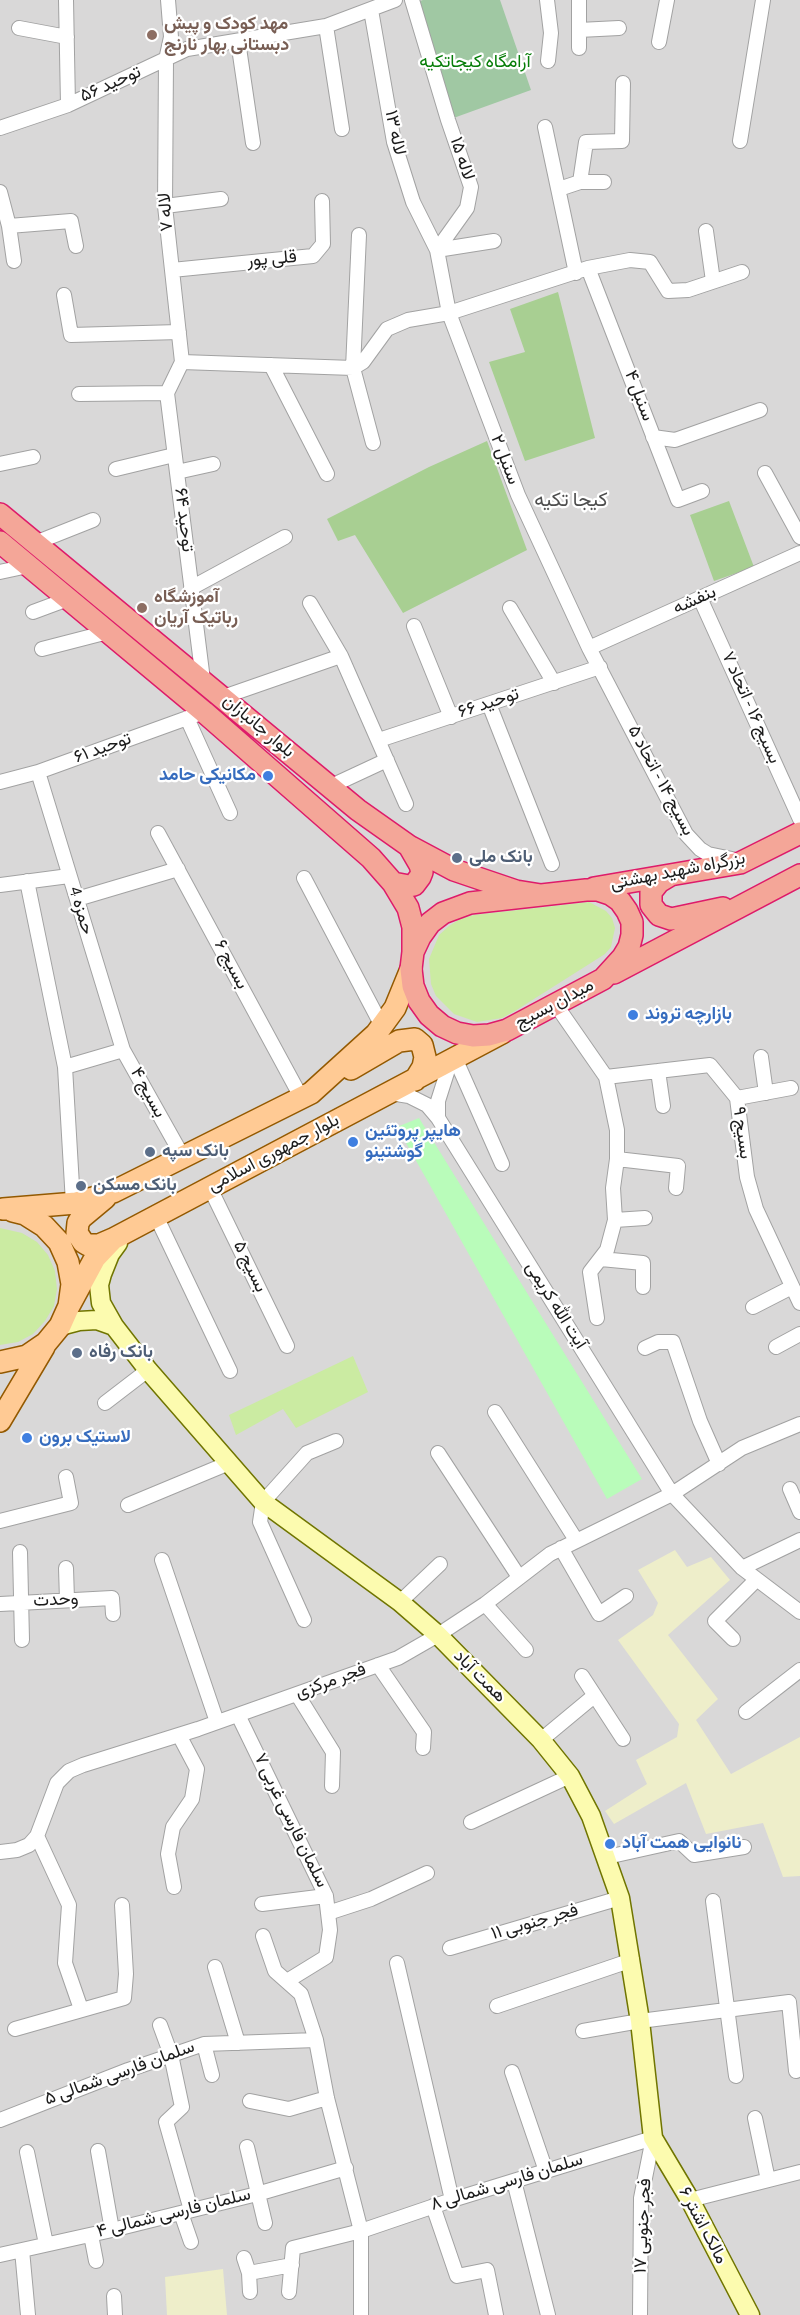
<!DOCTYPE html>
<html>
<head>
<meta charset="utf-8">
<style>
  body { margin:0 }
  canvas { display:block; background:#eee8e0 }
</style>
</head>
<body>
<canvas width="800" height="2315"></canvas>
<script>
const context = document.querySelector('canvas').getContext('2d');
context.lineJoin = 'round';
function fillPath(path, color) { context.fillStyle = color; context.fill(path, 'evenodd'); }
const shape = rows => new Path2D(rows.map(r => 'M' + r).join(''));
function strokePath(path, color, width, dash) { context.strokeStyle = color; context.lineWidth = width; context.lineCap = dash ? 'butt' : 'round'; context.setLineDash(dash || []); context.stroke(path); }
function write(font, color, halo, rows, align = 'center') {
  context.font = font + ' "Source Sans 3",Vazirmatn,sans-serif'; context.lineWidth = 4.5; context.setLineDash([]); context.textBaseline = 'middle'; context.strokeStyle = halo; context.fillStyle = color; for (const [text, x, y, turn = 0] of rows) {
    context.save(); context.translate(x, y); context.rotate((+turn || 0) * Math.PI / 180); context.textAlign = isNaN(turn) ? turn : align; if (halo) context.strokeText(text, 0, 0); context.fillText(text, 0, 0); context.restore();
  }
}
fillPath(shape([
  [0,0,800,0,800,2315,0,2315]
]), '#d9d8d8');
fillPath(shape([
  [675,1550,687,1567,711,1557,730,1580,668,1635,718,1699,696,1720,731,1774,800,1737,800,1876,783,1877,763,1823,706,1834,686,1783,614,1824,605,1811,647,1784,636,1760,677,1737,679,1724,618,1640,653,1615,658,1603,638,1570],
  [223,2269,227,2315,167,2315,165,2277]
]), '#eeeeca');
fillPath(shape([
  [589,902,606,911,612,918,615,928,611,947,605,954,515,1011,502,1018,477,1022,454,1014,436,996,431,984,429,959,439,935,449,926,460,919,474,915],
  [0,1228,22,1233,37,1242,48,1255,55,1271,57,1289,54,1306,45,1321,33,1334,18,1342,0,1345],
  [353,1356,368,1392,296,1428,283,1409,236,1435,229,1415]
]), '#cbeba2');
fillPath(shape([
  [558,292,595,438,525,461,489,362,525,352,510,309],
  [487,441,527,550,403,613,355,535,338,541,327,519,429,467],
  [729,501,754,567,714,581,690,515]
]), '#a8cf92');
fillPath(shape([
  [423,0,500,0,531,90,448,120,410,4]
]), '#a0c8a3');
fillPath(shape([
  [419,1118,642,1479,607,1499,397,1127]
]), '#b9fcba');
const minor = shape([
  [66,0,68,105],
  [168,0,171,37,166,60,165,206,182,362],
  [412,0,448,120,471,187,467,208,437,250,449,313,518,495,589,648,686,834,700,849,708,854,732,859],
  [547,0,551,33,548,61],
  [371,10,394,142,413,202,437,250,494,241],
  [326,26,342,129],
  [19,28,67,37],
  [579,30,619,28],
  [238,41,253,143],
  [659,42,667,0],
  [579,48,579,0],
  [545,127,576,273],
  [0,128,68,105,187,49,326,26,395,0],
  [740,141,763,0],
  [580,182,586,142,622,141,623,83],
  [559,189,580,182,604,182],
  [0,192,9,226,14,261],
  [165,206,221,199],
  [9,226,71,221,76,246],
  [706,231,713,281],
  [359,235,353,368,373,443],
  [588,268,678,500,702,491],
  [172,270,313,256,323,244,322,201],
  [64,295,71,335,179,332],
  [182,362,167,393,203,680],
  [182,362,353,368],
  [271,365,327,474],
  [353,368,363,362,387,329,408,320,449,313,588,268,630,260,650,262,668,291,688,290,742,272],
  [79,394,167,393],
  [653,437,675,440,760,410],
  [0,464,33,457],
  [116,469,174,455],
  [177,472,213,464],
  [765,473,800,537],
  [35,543,93,520],
  [0,572,28,566],
  [191,588,285,537],
  [700,598,800,819],
  [310,603,341,656,406,804],
  [510,608,554,683],
  [33,612,68,599],
  [414,626,451,717],
  [589,648,800,553],
  [42,649,108,632],
  [223,697,341,656],
  [489,704,552,864],
  [187,718,230,813],
  [379,740,600,667],
  [38,772,123,1050,183,1157],
  [0,782,38,772,204,712],
  [329,787,387,760],
  [158,833,301,1097],
  [304,878,382,1026],
  [27,881,65,1067,73,1203],
  [0,885,69,876],
  [77,899,178,869],
  [556,1005,606,1077,617,1130,617,1159,613,1188,615,1220,607,1250,590,1272,597,1318],
  [761,1057,766,1093],
  [455,1058,502,1164],
  [65,1067,123,1050],
  [658,1071,663,1106],
  [606,1077,710,1065,737,1098,747,1177,756,1209,800,1303],
  [390,1093,409,1096,427,1105,438,1118,672,1494,742,1568,800,1612],
  [737,1098,791,1088],
  [438,1118,438,1101,451,1060],
  [617,1159,678,1166,676,1188],
  [210,1188,287,1346],
  [156,1216,230,1371],
  [615,1220,645,1218],
  [601,1259,643,1263,643,1287],
  [753,1307,792,1287],
  [776,1347,800,1334],
  [645,1348,658,1342,673,1342,700,1421,719,1464],
  [105,1403,148,1370],
  [495,1412,576,1540],
  [438,1453,519,1577],
  [790,1489,800,1512],
  [128,1505,229,1463],
  [0,1521,71,1503,66,1477],
  [561,1548,599,1614,626,1596],
  [20,1552,22,1640],
  [162,1560,217,1722],
  [66,1568,67,1600],
  [742,1568,800,1540],
  [400,1602,440,1564],
  [0,1604,112,1598,113,1614],
  [485,1604,526,1650],
  [304,1620,260,1522,263,1502,307,1453,336,1441],
  [733,1639,715,1621,756,1580],
  [378,1665,424,1732,423,1748],
  [582,1676,623,1739],
  [297,1694,333,1752,332,1786],
  [746,1712,800,1670],
  [238,1715,326,1896,330,1930,326,1957,287,1981],
  [541,1740,594,1696],
  [471,1822,570,1776],
  [37,1836,69,1905,65,1963,81,2009],
  [0,1852,17,1850,29,1845,37,1836,57,1783,69,1771,83,1765,198,1729,398,1658,438,1635,485,1604,550,1554,672,1494,742,1448,800,1424],
  [607,1857,679,1841,694,1855,744,1847],
  [174,1887,168,1854,173,1827,192,1799,197,1769,179,1735],
  [713,1901,736,2076],
  [262,1904,326,1896],
  [328,1913,371,1899,427,1873],
  [263,1936,275,1971,301,1994,316,2040,327,2098,361,2231,361,2315],
  [450,1948,620,1898],
  [397,1963,452,2200],
  [215,1967,238,2043],
  [497,2006,632,1960],
  [160,2025,171,2055,182,2107,166,2122,191,2210],
  [15,2029,124,1998,126,1974,122,1905],
  [583,2031,640,2021,789,2002,796,2071],
  [204,2044,212,2075],
  [512,2072,546,2171],
  [250,2101,289,2109,327,2098],
  [755,2118,768,2180],
  [0,2120,128,2070,204,2044,316,2040],
  [247,2147,265,2223],
  [98,2151,112,2230],
  [27,2152,46,2244],
  [514,2181,548,2315],
  [690,2200,800,2172],
  [433,2206,457,2276,487,2270,496,2315],
  [181,2213,191,2242],
  [91,2235,96,2261],
  [22,2250,28,2315],
  [0,2255,112,2230,257,2194,346,2168],
  [244,2258,249,2273,250,2292],
  [249,2273,292,2265],
  [289,2292,293,2248,361,2231,452,2200,653,2138,641,2198,640,2315],
  [114,2296,115,2315]
]);
const secondary = shape([
  [118,1243,110,1254,102,1274,99,1285,101,1303,114,1326,148,1370,263,1502,400,1602,438,1635,541,1740,570,1776,591,1816,620,1898,640,2021,653,2138,690,2200,750,2315],
  [60,1326,79,1321,97,1320,114,1326]
]);
const primary = shape([
  [351,1069,399,1041,415,1039,422,1045,425,1057,423,1067,415,1080],
  [105,1198,81,1218,78,1223,77,1233,83,1242,88,1245,99,1245,113,1239],
  [3,1209,76,1203,113,1192,311,1093,376,1034,395,1008,411,969],
  [69,1306,95,1258,113,1239,502,1033],
  [0,1362,27,1356,46,1343,60,1326,69,1306,72,1284,68,1262,59,1242,44,1226,25,1214,13,1211],
  [0,1421,44,1347]
]);
const trunk = shape([
  [0,514,358,810,409,846,454,870,516,891,541,895],
  [0,542,204,712,371,858,393,883,408,908,413,927,413,952],
  [669,876,659,882,651,892,651,905,659,915,671,919,723,908],
  [393,883,409,886,414,885,420,877,422,872,420,865,409,846],
  [594,888,740,863,800,833],
  [586,890,598,890,610,894,620,901,627,911,632,922,632,935,629,947,623,957,603,979,507,1030,489,1035,473,1036,457,1033,442,1026,429,1015,419,1001,413,986,411,969,413,952,420,937,430,923,443,913,470,903,586,890],
  [614,973,800,875]
]);
strokePath(minor, '#a2a2a2', 16);
strokePath(secondary, '#707500', 21);
strokePath(primary, '#935900', 24);
strokePath(trunk, '#de1b6a', 24);
strokePath(minor, '#fff', 14);
strokePath(secondary, '#fcfbaf', 18);
strokePath(primary, '#ffca94', 21);
strokePath(trunk, '#f4a698', 21);
for (const [x, y, r, color] of [
  [152,35,6,"#8d6e63"],
  [142,608,6,"#8d6e63"],
  [268,776,6,"#3f7fe0"],
  [457,858,6,"#5c6f8a"],
  [633,1015,6,"#3f7fe0"],
  [353,1142,6,"#3f7fe0"],
  [150,1152,6,"#5c6f8a"],
  [81,1186,6,"#5c6f8a"],
  [77,1353,6,"#5c6f8a"],
  [27,1438,6,"#3f7fe0"],
  [610,1844,6,"#3f7fe0"]
]) { const dot = new Path2D(); dot.arc(x, y, r, 0, 2 * Math.PI); context.fillStyle = color; context.fill(dot); strokePath(dot, '#fff', 2); }
write('bold 18px', '#785e54', '#fff', [
  ["مهد کودک و پیش",164,25],
  ["دبستانی بهار نارنج",164,46],
  ["آموزشگاه",154,598],
  ["رباتیک آریان",154,619]
], 'left');
write('18px', '#067d08', '#fff', [
  ["آرامگاه کیجاتکیه",475,63]
]);
write('18px', '#1b1b1b', '#fff', [
  ["توحید ۵۶",111,85,-24],
  ["لاله ۱۳",394,133,78],
  ["لاله ۱۵",461,159,72],
  ["لاله ۷",167,212,-94],
  ["قلی پور",272,260,-5],
  ["سنبل ۴",638,396,69],
  ["سنبل ۲",504,460,69],
  ["توحید ۶۴",183,520,83],
  ["بنفشه",695,601,-24],
  ["توحید ۶۶",489,704,-18],
  ["بسیج ۱۶ - اتحاد ۷",750,708,66],
  ["بلوار جانبازان",258,727,40],
  ["توحید ۶۱",103,749,-20],
  ["بسیج ۱۴ - اتحاد ۵",660,781,62],
  ["بزرگراه شهید بهشتی",678,872,-11],
  ["حمزه 4",80,911,73],
  ["بسیج ۶",230,965,62],
  ["میدان بسیج",555,1005,-28],
  ["بسیج ۴",147,1093,61],
  ["بسیج ۹",741,1133,82],
  ["بلوار جمهوری اسلامی",274,1154,-28],
  ["بسیج ۵",249,1267,64],
  ["آیت الله کریمی",555,1306,58],
  ["وحدت",56,1601,-3],
  ["همت آباد",479,1677,45],
  ["فجر مرکزی",331,1682,-20],
  ["سلمان فارسی غربی ۷",290,1821,64],
  ["فجر جنوبی ۱۱",535,1923,-16],
  ["سلمان فارسی شمالی ۵",120,2074,-20],
  ["سلمان فارسی شمالی ۸",507,2183,-17],
  ["سلمان فارسی شمالی ۴",174,2214,-14],
  ["فجر جنوبی ۱۷",644,2226,-87],
  ["مالک اشتر ۶",702,2226,62]
]);
write('bold 18px', '#366cbe', '#fff', [
  ["مکانیکی حامد",256,776,"right"],
  ["بازارچه تروند",645,1015],
  ["هایپر پروتئین",365,1132],
  ["گوشتینو",365,1153],
  ["لاستیک برون",39,1438],
  ["نانوایی همت آباد",622,1844]
], 'left');
write('bold 18px', '#4e5e75', '#fff', [
  ["بانک ملی",469,858],
  ["بانک سپه",162,1152],
  ["بانک مسکن",93,1186],
  ["بانک رفاه",89,1353]
], 'left');
write('20px', '#4e4e4e', '#fff', [
  ["کیجا تکیه",571,502]
]);
</script>
</body>
</html>
